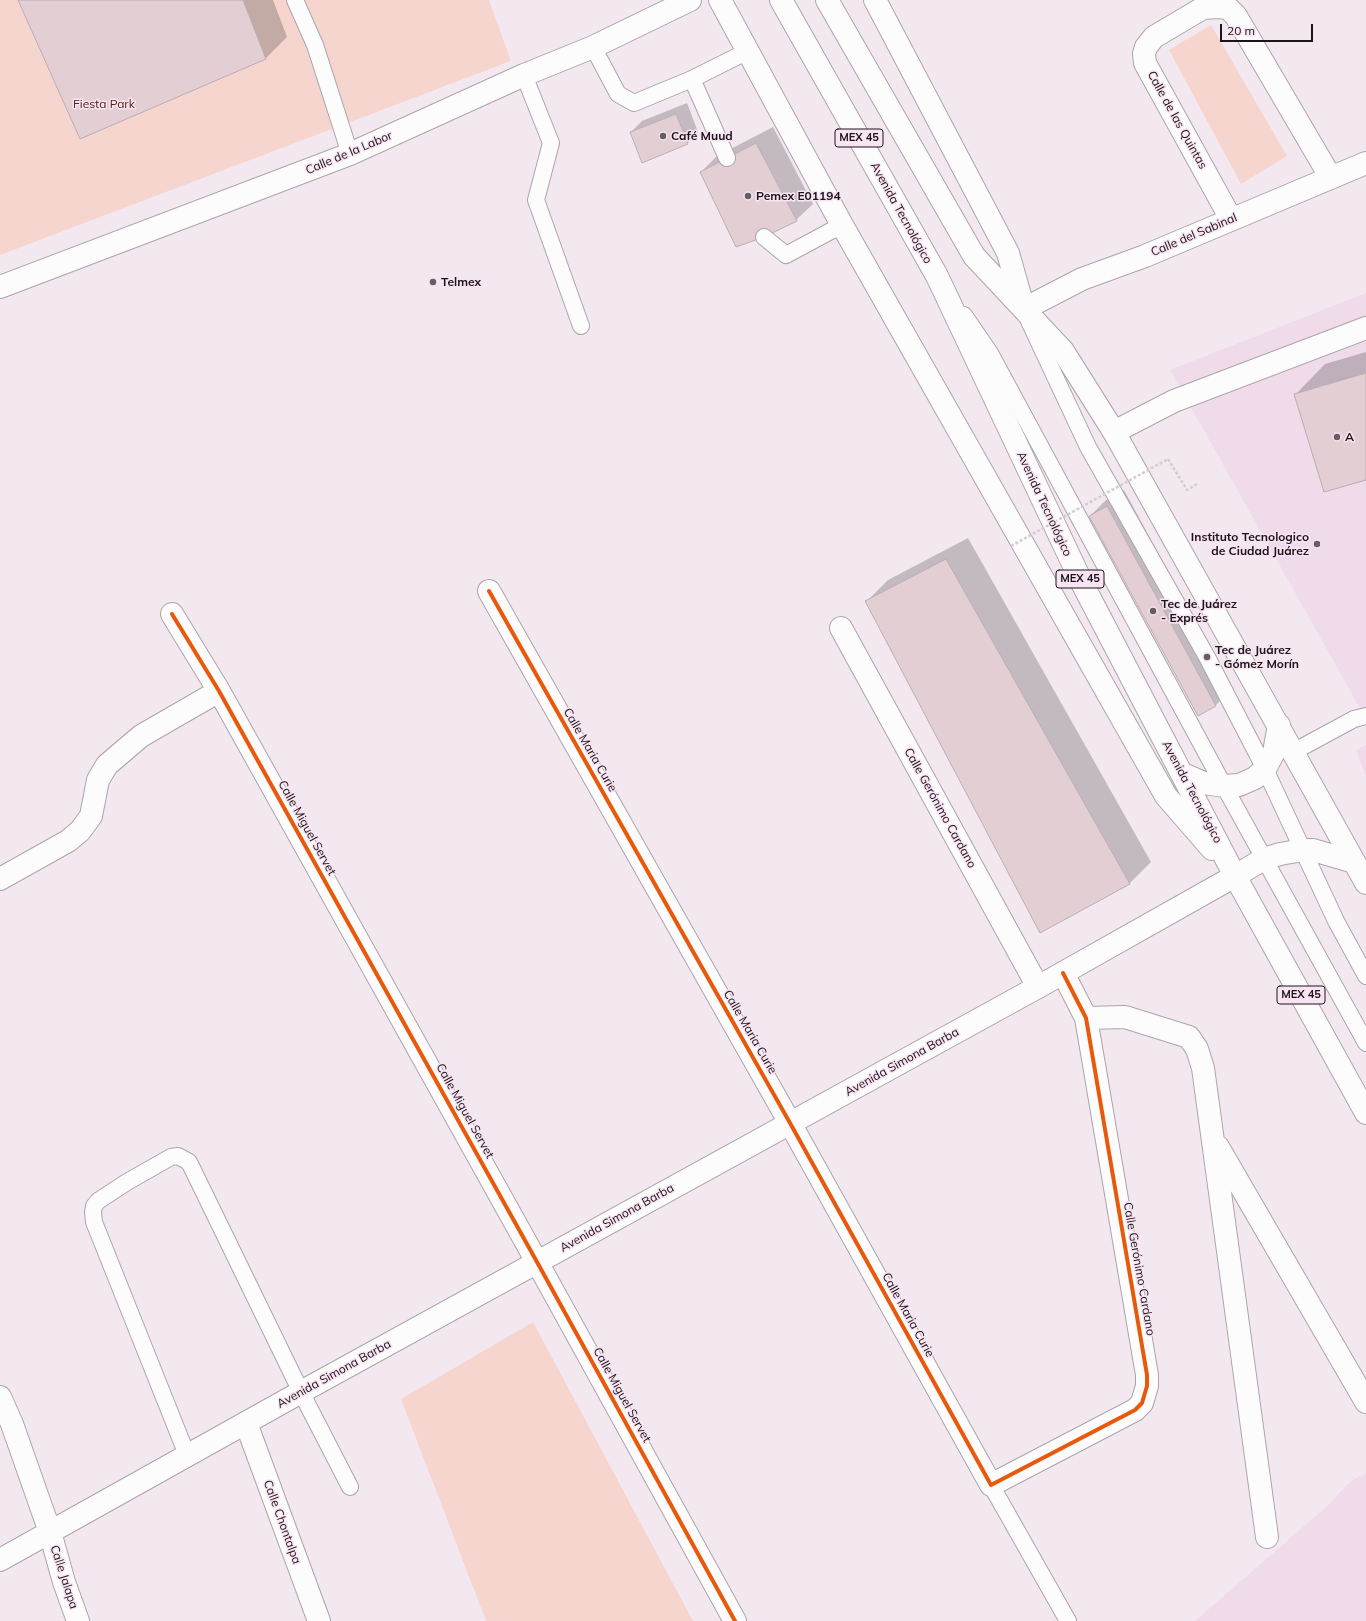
<!DOCTYPE html>
<html>
<head>
<meta charset="utf-8">
<style>
  body { margin:0 }
  #map { position:relative; width:1366px; height:1621px; overflow:hidden; background:#f4e8f0; font-family:Mulish,sans-serif }
  canvas { display:block }
  .scale { position:absolute; left:1220px; top:24px; width:93px; height:18px; box-sizing:border-box; border:2px solid #1b1419; border-top:0; padding-left:5px; font-size:12px; line-height:14px; white-space:nowrap; color:#1b1419; -webkit-text-stroke:3px #f8e4f2; paint-order:stroke }
</style>
</head>
<body>
<div id="map">
<canvas width="1366" height="1621"></canvas>
<div class="scale">20 m</div>
</div>
<script>
const context = document.querySelector('canvas').getContext('2d');
context.lineJoin = 'round';
function fillPath(path, color) { context.fillStyle = color; context.fill(path, 'evenodd'); }
const shape = rows => new Path2D(rows.map(r => 'M' + r).join(''));
function strokePath(path, color, width, dash) { context.strokeStyle = color; context.lineWidth = width; context.lineCap = dash ? 'butt' : 'round'; context.setLineDash(dash || []); context.stroke(path); }
function write(font, color, halo, rows, align = 'center') {
  context.font = font + ' Mulish,sans-serif'; context.lineWidth = 3; context.setLineDash([]); context.textBaseline = 'middle'; context.strokeStyle = halo; context.fillStyle = color; for (const [text, x, y, turn = 0] of rows) {
    context.save(); context.translate(x, y); context.rotate((+turn || 0) * Math.PI / 180); context.textAlign = isNaN(turn) ? turn : align; if (halo) context.strokeText(text, 0, 0); context.fillText(text, 0, 0); context.restore();
  }
}
fillPath(shape([
  [1366,293,1366,719,1170,370],
  [1366,745,1366,774,1365,774,1356,750],
  [1366,1473,1366,1621,1195,1621,1326,1507,1351,1481]
]), '#efdbe9');
fillPath(shape([
  [0,0,489,0,511,61,0,255],
  [1211,25,1287,156,1241,184,1169,50],
  [533,1322,693,1621,486,1621,401,1399]
]), '#f6d5cf');
fillPath(shape([
  [19,0,273,0,287,37,266,58,80,138],
  [687,103,698,132,688,143,631,132,642,121],
  [773,127,813,204,796,220,701,172,717,156],
  [1366,352,1366,479,1295,395,1325,364],
  [1124,490,1232,689,1216,705,1199,714,1090,516,1106,500],
  [968,538,1151,862,1130,883,1041,932,866,602,888,580]
]), '#0003');
const building = shape([
  [18,0,243,0,266,59,80,139,18,0],
  [676,114,688,144,642,163,630,132,676,114],
  [756,143,797,221,764,237,736,247,700,172,756,143],
  [1366,373,1366,480,1324,492,1294,394,1366,373],
  [1107,506,1216,706,1198,716,1089,516,1107,506],
  [946,559,1130,884,1040,933,865,601,946,559]
]);
fillPath(building, '#e3ced4');
strokePath(building, '#b9aeb3', 1);
const lane = shape([
  [295,0,315,45,350,154],
  [593,47,618,94,634,103,692,79,748,51],
  [524,75,551,143,536,200,581,326],
  [692,79,727,158],
  [764,237,786,255,842,225],
  [964,315,990,353,1224,786,1366,1043],
  [1029,321,1088,447,1207,657,1265,769,1336,921,1366,976],
  [1293,752,1354,719,1366,716],
  [187,1455,94,1222,93,1212,94,1206,98,1201,127,1182,171,1157,178,1156,189,1162,192,1168,301,1392,350,1487],
  [991,1485,1068,1621]
]);
const street = shape([
  [1231,219,1145,63,1144,54,1146,47,1154,37,1203,8,1218,7,1228,8,1236,16,1331,178],
  [0,287,350,154,524,75,593,47,690,0],
  [1024,309,1082,279,1145,256,1366,163],
  [1114,432,1174,401,1366,328],
  [489,591,790,1123,991,1485,1135,1410,1142,1403,1147,1386,1147,1375,1086,1018,1063,973],
  [172,614,219,691,537,1262,735,1621],
  [841,628,1038,987],
  [0,879,68,841,80,831,91,816,98,780,107,765,141,736,219,691],
  [1086,1018,1125,1017,1189,1037,1197,1049,1203,1068,1267,1537],
  [1218,1147,1366,1402],
  [0,1397,12,1424,50,1532,64,1582,78,1621],
  [246,1423,319,1621]
]);
const secondary = shape([
  [0,1560,301,1392,1038,987,1235,876]
]);
const primary = shape([
  [720,0,842,225,1166,796,1212,849],
  [781,0,937,276,1082,583,1235,876,1366,1113],
  [827,0,974,256,1063,351,1114,432,1366,883],
  [875,0,1008,253,1023,306],
  [1183,774,1204,783,1224,786,1239,785,1255,778,1265,769,1274,752,1279,725],
  [1235,876,1264,859,1280,854,1303,850,1313,850,1354,862]
]);
strokePath(lane, '#aca4aa', 18);
strokePath(street, '#aca4aa', 24);
strokePath(secondary, '#aca4aa', 24);
strokePath(primary, '#aca4aa', 24);
strokePath(shape([
  [1168,459,1187,490,1197,484]
]), '#d1cdd0', 2.5, [3, 2]);
strokePath(lane, '#fdfcfd', 16);
strokePath(street, '#fdfcfd', 22);
strokePath(secondary, '#fdfcfd', 22);
strokePath(primary, '#fdfcfd', 22);
strokePath(shape([
  [1011,546,1168,459]
]), '#d1cdd0', 2.5, [3, 2]);
strokePath(shape([
  [489,591,790,1123,991,1485,1135,1410,1142,1403,1147,1386,1147,1375,1086,1018,1063,973],
  [172,614,219,691,537,1262,735,1621]
]), '#e8590c', 4);
for (const [x, y, r, color] of [
  [663,136,4,"#675e64"],
  [748,196,4,"#675e64"],
  [433,282,4,"#675e64"],
  [1337,437,4,"#675e64"],
  [1317,544,4,"#675e64"],
  [1153,611,4,"#675e64"],
  [1207,657,4,"#675e64"]
]) { const dot = new Path2D(); dot.arc(x, y, r, 0, 2 * Math.PI); context.fillStyle = color; context.fill(dot); strokePath(dot, '#f8e4f2', 1.5); }
for (const [x, y, w] of [
  [859,138,48],
  [1080,579,48],
  [1301,995,48]
]) { const box = new Path2D(); box.roundRect(x - w / 2, y - 9, w, 18, 3); context.fillStyle = '#f8e4f2'; context.fill(box); strokePath(box, '#1b1419', 1); }
write('bold 11px', '#1b1419', null, [
  ["MEX 45",859,138],
  ["MEX 45",1080,579],
  ["MEX 45",1301,995]
]);
write('12px', '#50210e', '#f8e4f2', [
  ["Fiesta Park",104,104]
]);
write('12px', '#1b1419', '#f8e4f2', [
  ["Calle de las Quintas",1177,120,61],
  ["Calle de la Labor",349,153,-23],
  ["Avenida Tecnológico",901,213,61],
  ["Calle del Sabinal",1194,235,-23],
  ["Avenida Tecnológico",1044,504,65],
  ["Calle Maria Curie",590,750,60],
  ["Avenida Tecnológico",1192,792,62],
  ["Calle Gerónimo Cardano",940,808,61],
  ["Calle Miguel Servet",307,828,61],
  ["Calle Maria Curie",750,1032,60],
  ["Avenida Simona Barba",902,1062,-29],
  ["Calle Miguel Servet",465,1111,61],
  ["Avenida Simona Barba",617,1218,-29],
  ["Calle Gerónimo Cardano",1139,1269,80],
  ["Calle Maria Curie",908,1315,61],
  ["Avenida Simona Barba",334,1374,-29],
  ["Calle Miguel Servet",622,1395,61],
  ["Calle Chontalpa",282,1522,70],
  ["Calle Jalapa",64,1577,72]
]);
write('bold 12px', '#1b1419', '#f8e4f2', [
  ["Café Muud",671,136],
  ["Pemex E01194",756,196],
  ["Telmex",441,282],
  ["A",1345,437],
  ["Instituto Tecnologico",1309,537,"right"],
  ["de Ciudad Juárez",1309,551,"right"],
  ["Tec de Juárez",1161,604],
  ["- Exprés",1161,618],
  ["Tec de Juárez",1215,650],
  ["- Gómez Morín",1215,664]
], 'left');
</script>
</body>
</html>
